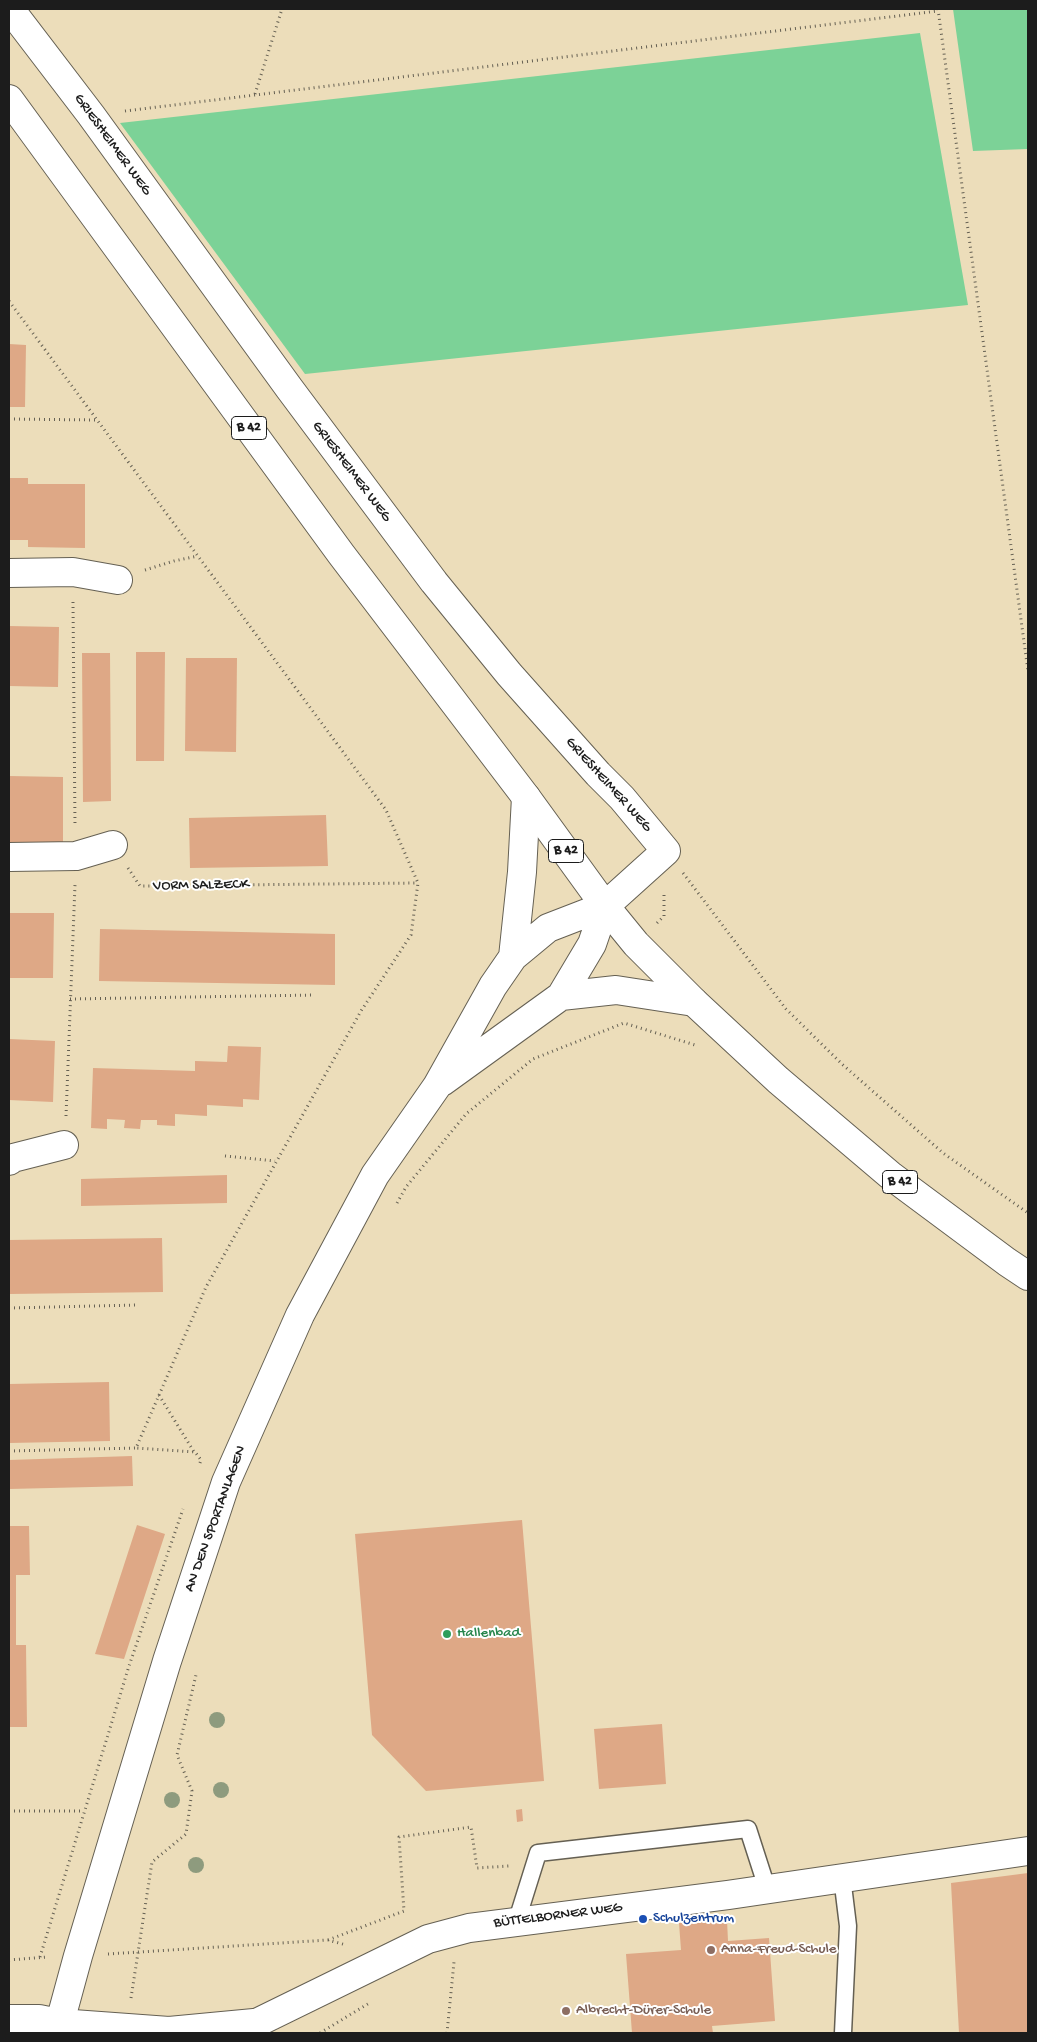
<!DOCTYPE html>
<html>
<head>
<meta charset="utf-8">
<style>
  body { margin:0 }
  #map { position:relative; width:1037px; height:2042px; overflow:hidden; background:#ecddba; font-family:"Gochi Hand",sans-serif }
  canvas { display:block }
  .frame { position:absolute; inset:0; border:10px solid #1c1c1c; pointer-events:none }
</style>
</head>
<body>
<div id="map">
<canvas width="1037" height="2042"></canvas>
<div class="frame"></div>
</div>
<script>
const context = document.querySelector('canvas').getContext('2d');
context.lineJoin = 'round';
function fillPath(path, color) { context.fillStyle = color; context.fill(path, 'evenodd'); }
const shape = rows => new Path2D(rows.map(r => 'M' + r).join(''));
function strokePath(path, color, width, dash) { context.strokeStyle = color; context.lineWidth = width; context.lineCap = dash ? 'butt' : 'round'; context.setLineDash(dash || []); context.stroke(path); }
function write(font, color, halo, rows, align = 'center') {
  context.font = font + ' "Gochi Hand",sans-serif'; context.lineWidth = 4; context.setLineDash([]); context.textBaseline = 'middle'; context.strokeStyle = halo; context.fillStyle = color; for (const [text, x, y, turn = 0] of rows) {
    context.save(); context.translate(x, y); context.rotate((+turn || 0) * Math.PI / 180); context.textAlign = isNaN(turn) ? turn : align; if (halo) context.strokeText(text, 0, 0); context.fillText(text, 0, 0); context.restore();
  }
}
fillPath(shape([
  [953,9,1028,9,1028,149,973,151],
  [920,33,968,305,305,374,120,123]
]), '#7cd297');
fillPath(shape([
  [9,344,26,345,25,407,9,407],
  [9,478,28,478,28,484,85,484,85,548,28,547,28,540,9,540],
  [9,626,59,627,58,687,9,686],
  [136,652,165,652,164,761,136,761],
  [82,653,110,653,111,801,83,802],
  [186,658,237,658,236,752,185,751],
  [9,776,63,777,63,845,9,845],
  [326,815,328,866,190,868,189,818],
  [9,913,54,913,53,978,9,978],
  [100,929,335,934,335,985,99,981],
  [9,1039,55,1041,53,1102,9,1100],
  [228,1046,261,1047,259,1100,243,1099,243,1107,207,1105,207,1116,175,1114,175,1126,157,1125,157,1120,141,1120,140,1129,124,1128,125,1120,107,1119,107,1129,91,1128,93,1068,195,1071,195,1061,227,1062],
  [227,1175,227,1203,81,1206,81,1179],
  [162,1238,163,1292,9,1294,9,1240],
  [109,1382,110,1441,9,1443,9,1384],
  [132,1456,133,1486,9,1489,9,1460],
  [522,1520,544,1781,426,1791,372,1735,355,1534],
  [137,1525,165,1534,124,1659,95,1654],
  [9,1526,29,1526,30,1575,16,1575,16,1645,26,1645,27,1727,9,1727],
  [662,1724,666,1784,599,1789,594,1729],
  [522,1809,523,1821,517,1822,516,1810],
  [1028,1873,1028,2033,959,2033,951,1883],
  [727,1920,728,1941,769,1938,775,2021,712,2026,713,2033,632,2033,626,1954,681,1950,679,1923]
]), '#dea886');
const lane = shape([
  [842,1877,848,1926,843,2033],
  [517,1920,538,1853,748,1829,767,1888]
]);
const street = shape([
  [10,9,91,115,289,388,434,582,509,674,598,774,622,798,666,851,605,906],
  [9,573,73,572,118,580],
  [9,857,76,856,113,845],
  [9,1161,13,1158,64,1145],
  [59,2023,169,2031,254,2023],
  [236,2033,428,1939,469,1928,728,1895,1028,1851]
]);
const secondary = shape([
  [513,957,522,872,526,797],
  [561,996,616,990,694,1002],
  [442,1082,561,996,592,944,605,906],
  [9,2019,39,2019,59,2023],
  [57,2033,78,1956,167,1661,226,1482,300,1315,375,1175,437,1086,493,986,513,957,548,928,605,906]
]);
const primary = shape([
  [9,99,341,554,526,797,605,906,636,944,694,1002,778,1080,890,1175,1007,1262,1028,1276]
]);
strokePath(lane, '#656053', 19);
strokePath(street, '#656053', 30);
strokePath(secondary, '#656053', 30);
strokePath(primary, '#656053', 30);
strokePath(shape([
  [938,9,1028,671],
  [255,94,282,9],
  [125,111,938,11],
  [9,301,386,810,418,883,411,935,361,1011,206,1287,136,1448,195,1452,201,1460,200,1463],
  [9,419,96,420],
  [145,570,174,561,198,556],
  [73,602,75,826],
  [128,868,140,886,417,883],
  [683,873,786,1009,843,1065,943,1153,1028,1213],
  [657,923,664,916,664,894],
  [70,999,314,995],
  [66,1116,75,885],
  [225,1156,275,1161],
  [397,1203,406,1187,466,1114,533,1059,624,1023,695,1045],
  [9,1308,136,1305],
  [159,1395,194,1452],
  [9,1451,136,1448],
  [9,1811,84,1811],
  [328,1940,404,1911,399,1837,471,1827,477,1868,509,1866],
  [108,1954,328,1940,346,1945],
  [40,1957,129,1666,183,1509],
  [9,1960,47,1957],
  [131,1998,152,1862,186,1834,192,1791,177,1755,196,1675],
  [320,2033,371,2002],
  [447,2033,454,1962]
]), '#656053', 3, [1, 4]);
strokePath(lane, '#fff', 16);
strokePath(street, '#fff', 28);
strokePath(secondary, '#fff', 28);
strokePath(primary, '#fff', 28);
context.fillStyle = '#8e9b7e';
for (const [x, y] of [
  [217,1720],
  [221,1790],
  [172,1800],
  [196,1865]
]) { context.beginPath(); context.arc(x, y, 8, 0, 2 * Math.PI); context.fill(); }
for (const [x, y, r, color] of [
  [447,1634,5,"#2e9e5b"],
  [643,1919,5,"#1a4fb4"],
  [711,1950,5,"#8d6e63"],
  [566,2011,5,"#8d6e63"]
]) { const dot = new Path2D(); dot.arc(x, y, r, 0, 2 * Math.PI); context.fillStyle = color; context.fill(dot); strokePath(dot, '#fff', 2); }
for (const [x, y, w] of [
  [249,428,35],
  [566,851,35],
  [900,1182,35]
]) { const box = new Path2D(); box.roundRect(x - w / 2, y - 11.5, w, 23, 4); context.fillStyle = '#fff'; context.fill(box); strokePath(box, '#1c1c1c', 1); }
write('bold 14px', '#1c1c1c', null, [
  ["B 42",249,428],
  ["B 42",566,851],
  ["B 42",900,1182]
]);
write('15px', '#1c1c1c', '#fff', [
  ["GRIESHEIMER WEG",112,145,54],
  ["GRIESHEIMER WEG",351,472,53],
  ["GRIESHEIMER WEG",608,785,48],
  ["VORM SALZECK",201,886,-1],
  ["AN DEN SPORTANLAGEN",216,1519,-70],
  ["BÜTTELBORNER WEG",558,1916,-7]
]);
write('15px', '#27864d', '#fff', [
  ["Hallenbad",457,1634]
], 'left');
write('15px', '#164399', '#fff', [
  ["Schulzentrum",653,1919]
], 'left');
write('15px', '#785e54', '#fff', [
  ["Anna-Freud-Schule",721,1950],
  ["Albrecht-Dürer-Schule",576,2011]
], 'left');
</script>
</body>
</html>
